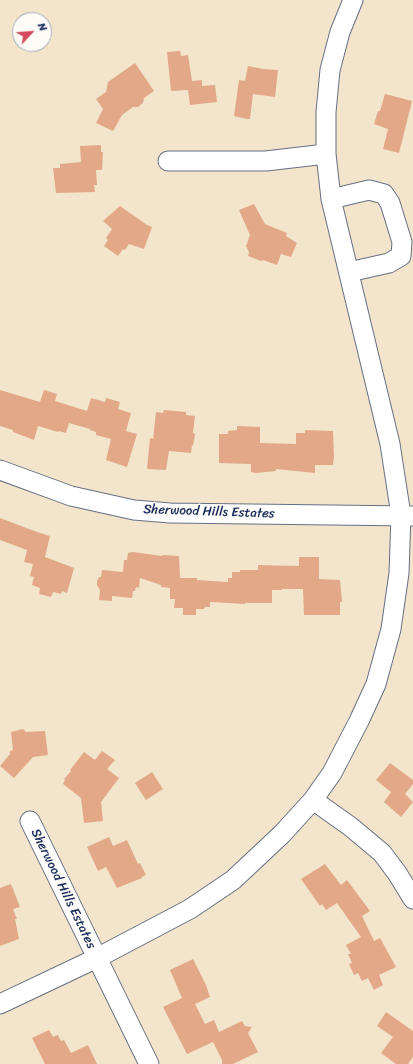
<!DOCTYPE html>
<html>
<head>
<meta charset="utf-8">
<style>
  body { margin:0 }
  #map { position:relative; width:413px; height:1064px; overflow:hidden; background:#f2e5cb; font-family:Sriracha,sans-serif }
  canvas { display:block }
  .north { position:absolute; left:12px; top:12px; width:40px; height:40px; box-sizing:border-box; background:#fdfcf7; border:1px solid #a3aaba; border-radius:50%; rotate:64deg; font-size:11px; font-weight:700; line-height:16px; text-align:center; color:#1b2f5e }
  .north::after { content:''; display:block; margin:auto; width:14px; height:18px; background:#d1495b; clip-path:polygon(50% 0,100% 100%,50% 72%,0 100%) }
</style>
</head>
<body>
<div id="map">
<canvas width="413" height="1064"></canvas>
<div class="north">N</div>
</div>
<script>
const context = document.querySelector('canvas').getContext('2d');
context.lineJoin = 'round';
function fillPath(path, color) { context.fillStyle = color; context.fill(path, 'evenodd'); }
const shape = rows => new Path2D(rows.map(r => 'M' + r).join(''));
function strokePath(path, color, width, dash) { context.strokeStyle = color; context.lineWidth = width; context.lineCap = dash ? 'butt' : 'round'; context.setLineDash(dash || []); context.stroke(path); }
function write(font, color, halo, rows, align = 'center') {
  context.font = font + ' Sriracha,sans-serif'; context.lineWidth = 3; context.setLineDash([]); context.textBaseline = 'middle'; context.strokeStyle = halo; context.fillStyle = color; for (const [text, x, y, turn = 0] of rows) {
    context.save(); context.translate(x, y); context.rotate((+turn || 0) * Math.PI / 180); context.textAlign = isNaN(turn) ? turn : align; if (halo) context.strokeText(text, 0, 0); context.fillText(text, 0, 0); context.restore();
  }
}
fillPath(shape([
  [180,51,181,56,188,55,192,81,202,80,202,86,215,85,217,102,190,105,188,90,171,91,167,52],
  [135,63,154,91,144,98,143,103,138,107,133,107,122,115,113,131,96,123,103,109,96,99,106,92,108,82],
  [248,66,263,69,278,70,275,97,253,94,250,119,247,119,234,116,239,80,245,81],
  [385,94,412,101,399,153,383,149,388,129,374,124,378,111,380,111],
  [101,145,101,152,103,152,102,170,96,170,97,185,94,185,95,192,56,193,53,168,60,168,60,164,81,162,80,146],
  [254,204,265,224,287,233,286,236,297,243,291,257,281,254,277,265,263,260,261,261,248,256,249,252,246,246,250,235,239,210],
  [120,206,147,225,152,227,144,249,129,244,125,250,123,249,118,256,104,246,108,240,106,238,112,229,103,221],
  [0,390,40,402,44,390,57,394,55,401,87,411,91,398,105,402,106,398,120,402,118,409,131,413,126,431,137,434,127,467,106,460,111,439,96,435,96,432,90,430,90,429,69,423,66,433,59,431,58,432,38,426,34,440,13,432,13,430,0,426],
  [164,410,186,412,186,415,195,416,193,433,195,434,193,446,192,445,191,453,169,451,166,470,147,469,150,438,153,439,156,412,163,413],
  [237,426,260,427,260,443,296,444,296,433,305,433,305,430,333,431,334,457,333,465,315,465,315,473,276,469,276,471,256,473,251,472,251,464,219,463,219,434,228,434,228,431,237,430],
  [0,518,37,532,50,536,45,557,74,568,67,593,62,591,61,594,53,592,51,597,39,594,40,588,32,585,34,577,30,576,33,564,24,562,27,550,0,540],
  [133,552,162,556,162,555,179,556,180,578,197,578,197,580,228,582,228,578,232,578,232,572,240,572,240,570,258,570,258,565,299,566,299,557,319,557,319,579,340,580,342,602,340,602,340,615,304,615,303,589,282,589,282,590,272,590,272,603,245,603,245,604,210,602,210,607,205,607,204,609,196,609,196,615,183,615,183,608,174,608,175,599,170,599,170,588,161,587,161,585,140,578,139,588,136,587,135,591,133,591,132,598,112,596,112,601,99,600,100,590,97,585,97,581,99,577,101,577,102,570,123,572,124,560,127,560,128,553],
  [23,729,26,732,45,731,48,755,33,757,14,778,0,766,10,754,10,751,13,750,11,732],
  [102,751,115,760,107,769,119,778,101,802,103,821,84,823,81,798,63,784,65,780,64,779,71,771,70,770,84,752,95,760],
  [390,763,413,780,413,784,405,794,413,802,401,817,384,802,391,792,376,780],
  [152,772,163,789,146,800,135,783],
  [109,837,113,846,127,840,138,864,140,863,146,875,141,877,142,878,117,888,106,867,98,871,87,847],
  [325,864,341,885,347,880,370,911,362,916,374,941,380,938,396,967,379,975,383,985,374,990,368,978,362,981,358,973,354,975,349,964,352,963,348,954,351,954,346,945,361,937,337,903,326,910,322,904,320,906,301,879],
  [11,884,20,907,13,909,17,919,15,919,19,939,0,946,0,888],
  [193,959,206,985,210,997,195,1004,205,1024,214,1020,219,1032,242,1021,245,1026,252,1027,248,1033,258,1052,233,1064,222,1064,222,1060,213,1042,187,1054,163,1007,182,998,170,970],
  [386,1012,413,1031,413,1057,408,1064,396,1064,381,1053,393,1037,377,1026],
  [49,1030,53,1037,58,1035,61,1041,64,1040,71,1053,88,1045,97,1064,45,1064,32,1038]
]), '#e2a888');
const minor = shape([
  [168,161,266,161,326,154],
  [331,199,369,190,384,194,390,203,402,242,401,256,389,263,349,272],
  [0,470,71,496,134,510,170,513,412,516],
  [313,800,351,827,382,853,397,873,413,899],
  [30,821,149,1064],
  [0,1004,97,958,190,909,233,880,282,834,313,800,332,773,359,721,376,684,391,629,399,573,401,515,390,444,331,199,326,154,326,112,330,70,340,32,353,0]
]);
strokePath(minor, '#666f84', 21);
strokePath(minor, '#fff', 19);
write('13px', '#1b2f5e', '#fdfcf7', [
  ["Sherwood Hills Estates",209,512,2],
  ["Sherwood Hills Estates",63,889,64]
]);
</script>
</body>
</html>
